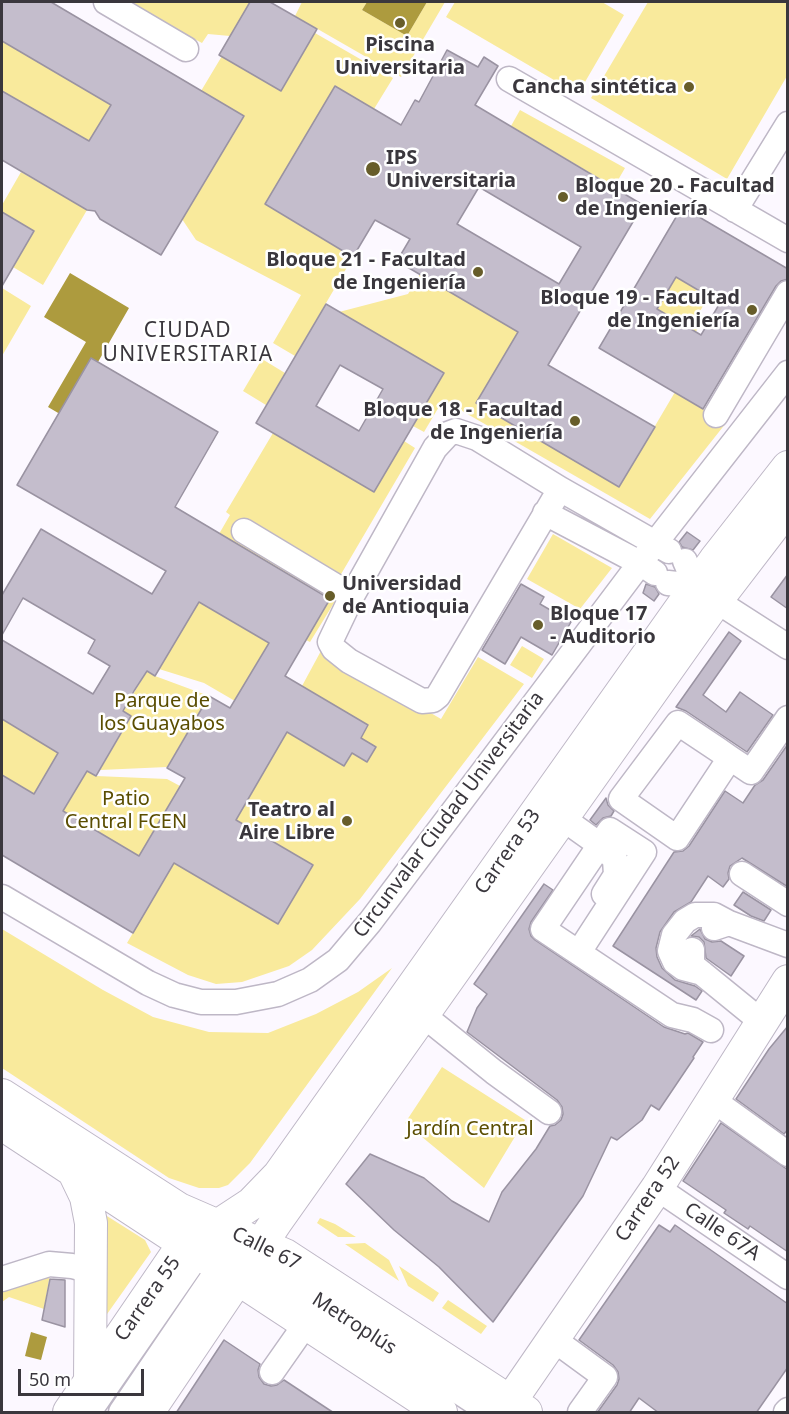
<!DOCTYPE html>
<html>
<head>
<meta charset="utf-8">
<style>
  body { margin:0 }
  #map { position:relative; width:789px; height:1414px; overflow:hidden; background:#fcf8ff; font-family:"Noto Sans",sans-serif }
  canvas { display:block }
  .frame { position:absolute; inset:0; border:3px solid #3a373d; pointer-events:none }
  .scale { position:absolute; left:18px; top:1369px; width:126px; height:27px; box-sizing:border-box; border:3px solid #3a373d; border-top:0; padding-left:8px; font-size:18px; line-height:21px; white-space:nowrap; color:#3a373d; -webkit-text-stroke:4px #fff; paint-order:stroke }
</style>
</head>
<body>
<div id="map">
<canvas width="789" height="1414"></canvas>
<div class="frame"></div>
<div class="scale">50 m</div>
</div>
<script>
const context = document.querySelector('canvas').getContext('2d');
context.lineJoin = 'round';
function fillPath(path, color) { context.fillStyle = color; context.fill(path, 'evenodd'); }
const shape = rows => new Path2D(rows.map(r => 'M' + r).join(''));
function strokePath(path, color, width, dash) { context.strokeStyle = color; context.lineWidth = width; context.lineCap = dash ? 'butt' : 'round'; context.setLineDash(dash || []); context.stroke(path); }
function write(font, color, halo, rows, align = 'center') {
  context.font = font + ' "Noto Sans",sans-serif'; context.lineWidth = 5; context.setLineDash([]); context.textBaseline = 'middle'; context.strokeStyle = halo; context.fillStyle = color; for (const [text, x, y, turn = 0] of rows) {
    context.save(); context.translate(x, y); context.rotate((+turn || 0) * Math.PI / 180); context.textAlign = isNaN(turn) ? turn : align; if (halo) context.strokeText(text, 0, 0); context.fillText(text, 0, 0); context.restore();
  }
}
fillPath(shape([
  [125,2,250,2,230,36,208,34,202,43],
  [302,2,367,2,362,10,407,36,427,2,445,2,401,77,295,16],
  [455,2,602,2,624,15,578,94,446,17],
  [648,2,787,2,787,76,727,179,591,98],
  [315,33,393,78,374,109,335,86,265,204,353,257,295,356,273,343,301,295,196,240,182,219,244,116,201,91,222,56,281,91],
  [2,41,111,105,89,141,2,91],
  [520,110,625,168,614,187,511,126],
  [21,172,87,210,43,285,13,267,34,231,2,212,2,205],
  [420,274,518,332,476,403,619,487,675,392,726,423,650,519,443,400,424,432,413,426,444,373,339,312,408,294],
  [676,277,714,300,712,305,706,301,693,323,698,327,696,332,657,309],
  [2,288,31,306,2,356],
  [262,359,285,373,266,405,243,391],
  [273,433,374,492,404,441,415,448,330,593,337,598,310,642,306,640,219,534,230,515,226,512],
  [553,534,612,568,580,609,527,579],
  [190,597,282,651,258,661,235,701,204,683,159,669,190,617],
  [522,646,544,659,532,678,510,665],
  [322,649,441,719,478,657,524,684,360,899,312,950,289,966,242,982,216,984,188,975,127,943,174,863,302,686],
  [147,671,155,676,209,696,167,767,100,770,131,717,123,711],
  [2,719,58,753,34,794,2,775],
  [87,771,96,776,167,779,180,786,139,856,63,811],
  [2,929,103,990,153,1017,209,1032,268,1033,316,1014,358,992,392,968,250,1163,228,1185,219,1188,199,1188,169,1178,2,1068],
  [442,1067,525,1120,484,1188,405,1123],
  [99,1211,145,1240,151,1252,100,1324],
  [320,1218,335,1224,356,1237,338,1237,317,1223],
  [365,1243,389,1260,399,1281,345,1244],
  [399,1266,439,1293,433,1302,408,1286],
  [50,1274,44,1309,9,1297,2,1302,2,1288],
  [448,1300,487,1326,481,1334,442,1308]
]), '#f9ea9c');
fillPath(shape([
  [367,2,427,2,407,36,362,10],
  [70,273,129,308,98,362,218,432,209,448,89,377,65,417,48,407,86,342,44,317],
  [31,1332,47,1337,41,1360,25,1356]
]), '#ad9b3e');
const building = shape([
  [2,2,51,2,244,116,161,255,100,219,95,211,87,210,2,160,2,91,89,141,111,105,2,41,2,2],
  [250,2,270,2,317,29,281,91,219,55,250,2],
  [447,50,478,67,484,57,498,66,475,105,643,205,548,365,655,427,619,487,476,403,518,332,397,261,410,239,375,220,353,257,265,204,335,86,401,125,415,100,419,102,447,50],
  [479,187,581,247,559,284,457,224,479,187],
  [682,207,788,269,788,279,781,281,776,286,703,409,599,348,682,207],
  [676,277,720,303,701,335,657,309,676,277],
  [2,212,34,231,2,286,2,212],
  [326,304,444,373,374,492,256,423,326,304],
  [340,365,383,389,359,431,316,406,340,365],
  [91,358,218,432,175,507,330,599,285,676,368,725,361,738,376,747,367,762,352,753,344,766,287,732,236,820,313,865,278,924,174,863,133,933,2,855,2,775,34,794,58,753,2,719,2,640,93,694,110,666,88,653,95,640,23,598,2,635,2,595,41,529,152,594,166,571,17,485,91,358],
  [199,602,269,643,230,708,209,696,167,768,185,778,139,856,63,811,87,771,96,776,131,716,123,711,134,691,147,671,155,676,199,602],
  [687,532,700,541,693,550,682,547,679,542,687,532],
  [788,574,788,609,771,597,788,574],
  [521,584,544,597,540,604,571,622,552,655,521,637,505,664,482,650,521,584],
  [646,584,655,587,659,594,654,601,643,593,646,584],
  [729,632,741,641,703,695,726,712,740,692,773,715,747,752,686,711,676,707,729,632],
  [788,744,788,887,742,858,730,866,728,873,729,879,723,887,708,876,691,902,674,912,660,932,656,948,657,957,662,968,675,980,695,986,702,991,696,1000,613,946,674,852,683,851,689,846,725,791,743,803,755,785,763,780,788,744],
  [606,798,608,805,614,811,611,816,603,818,596,825,590,820,606,798],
  [544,884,553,890,531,922,529,929,531,936,535,940,664,1027,685,1034,688,1033,703,1042,693,1057,694,1058,659,1110,651,1105,642,1120,617,1140,611,1137,583,1196,493,1322,439,1267,394,1230,346,1184,370,1154,424,1178,452,1201,489,1222,502,1192,536,1149,550,1126,555,1125,561,1120,563,1114,562,1107,557,1100,467,1032,477,1008,487,994,474,984,544,884],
  [743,892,771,910,764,921,751,916,734,905,743,892],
  [700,929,705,939,712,942,721,941,744,956,731,976,706,958,704,942,699,937,691,936,700,929],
  [788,1026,788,1129,784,1134,736,1099,769,1049,788,1026],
  [721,1123,788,1170,788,1252,750,1226,748,1229,724,1213,726,1210,683,1181,721,1123],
  [659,1225,670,1232,675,1225,788,1304,788,1367,756,1413,659,1413,639,1398,629,1413,597,1413,617,1385,619,1379,618,1372,613,1365,579,1340,659,1225],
  [50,1279,65,1280,65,1327,42,1320,50,1279],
  [224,1340,260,1364,258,1370,259,1377,264,1384,271,1386,277,1385,284,1380,334,1413,176,1413,224,1340]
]);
fillPath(building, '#c4bdcc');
strokePath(building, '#9a93a2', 1.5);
const minor = shape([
  [106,2,186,49],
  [509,79,788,240],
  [735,210,788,124],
  [716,415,788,293],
  [456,431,477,438,560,489,438,696,433,700,422,701,349,661,334,649,330,642,352,596,435,448,448,434,456,431],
  [560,489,669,551],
  [545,513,640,563,655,573],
  [244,531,352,596],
  [685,561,696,586,726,607,788,647],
  [668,583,696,586],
  [730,758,677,838,621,799,678,723,717,749,730,758,751,772,788,718],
  [562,818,600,845,615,859,616,875,604,894],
  [742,874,788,904],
  [2,897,148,983,174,995,201,1002,236,1002,278,994,310,980,338,960,370,922,656,542,788,373],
  [714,928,729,923,788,945],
  [692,950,692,965,762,1022],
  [579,952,644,852,610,830,543,929,672,1015,693,1020,711,1030],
  [702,973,683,968,675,962,670,951,674,935,685,921,695,915,714,915,729,923],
  [423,1015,494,1072,549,1112],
  [713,1100,788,1154],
  [657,1188,788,1277],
  [2,1279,49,1264,72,1266,91,1271],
  [553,1339,605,1377,580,1412],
  [272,1372,305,1325],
  [89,1412,199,1253,209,1243,220,1240,234,1245,490,1412],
  [121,1412,221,1265,228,1259,233,1259],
  [786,1412,788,1410]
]);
const major = shape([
  [2,1095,179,1209,285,1255,526,1412],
  [2,1124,441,1412],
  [73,1170,86,1197,91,1223,90,1383],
  [69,1412,174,1258,187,1246,251,1204,279,1175,715,560,788,467],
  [148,1412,276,1222,716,601,788,507],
  [503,1412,657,1188,788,981]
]);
strokePath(minor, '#beb7c6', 27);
strokePath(major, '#beb7c6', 34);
strokePath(minor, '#fff', 24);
strokePath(major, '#fff', 32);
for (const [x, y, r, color] of [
  [400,23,6,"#675d2a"],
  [689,87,6,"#675d2a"],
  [373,169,8,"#675d2a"],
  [563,197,6,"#675d2a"],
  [478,272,6,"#675d2a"],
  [752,310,6,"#675d2a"],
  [575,421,6,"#675d2a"],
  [330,596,6,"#675d2a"],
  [538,625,6,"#675d2a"],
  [347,821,6,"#675d2a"]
]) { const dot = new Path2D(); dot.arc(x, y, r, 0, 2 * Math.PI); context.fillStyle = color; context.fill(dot); strokePath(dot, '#fff', 2); }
write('bold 20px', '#3a373d', '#fff', [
  ["Piscina",400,45,"center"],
  ["Universitaria",400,68,"center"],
  ["Cancha sintética",677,87],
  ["IPS",386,158,"left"],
  ["Universitaria",386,181,"left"],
  ["Bloque 20 - Facultad",575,186,"left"],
  ["de Ingeniería",575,209,"left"],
  ["Bloque 21 - Facultad",466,260],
  ["de Ingeniería",466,283],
  ["Bloque 19 - Facultad",740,298],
  ["de Ingeniería",740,321],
  ["Bloque 18 - Facultad",563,410],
  ["de Ingeniería",563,433],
  ["Universidad",342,584,"left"],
  ["de Antioquia",342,607,"left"],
  ["Bloque 17",550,614,"left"],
  ["- Auditorio",550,637,"left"],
  ["Teatro al",335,810],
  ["Aire Libre",335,833]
], 'right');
write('20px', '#5a4d00', '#fff', [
  ["Parque de",162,701],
  ["los Guayabos",162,724],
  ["Patio",126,799],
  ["Central FCEN",126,822],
  ["Jardín Central",470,1129]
]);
write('20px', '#3a373d', '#fff', [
  ["Circunvalar Ciudad Universitaria",449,815,-53],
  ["Carrera 53",508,852,-55],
  ["Carrera 52",648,1199,-56],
  ["Calle 67A",722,1232,34],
  ["Calle 67",266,1249,26],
  ["Carrera 55",148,1299,-55],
  ["Metroplús",354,1324,33]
]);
context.letterSpacing = '1.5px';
write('21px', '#3a373d', '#fff', [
  ["CIUDAD",188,331],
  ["UNIVERSITARIA",188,355]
]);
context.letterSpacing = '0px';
</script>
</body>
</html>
